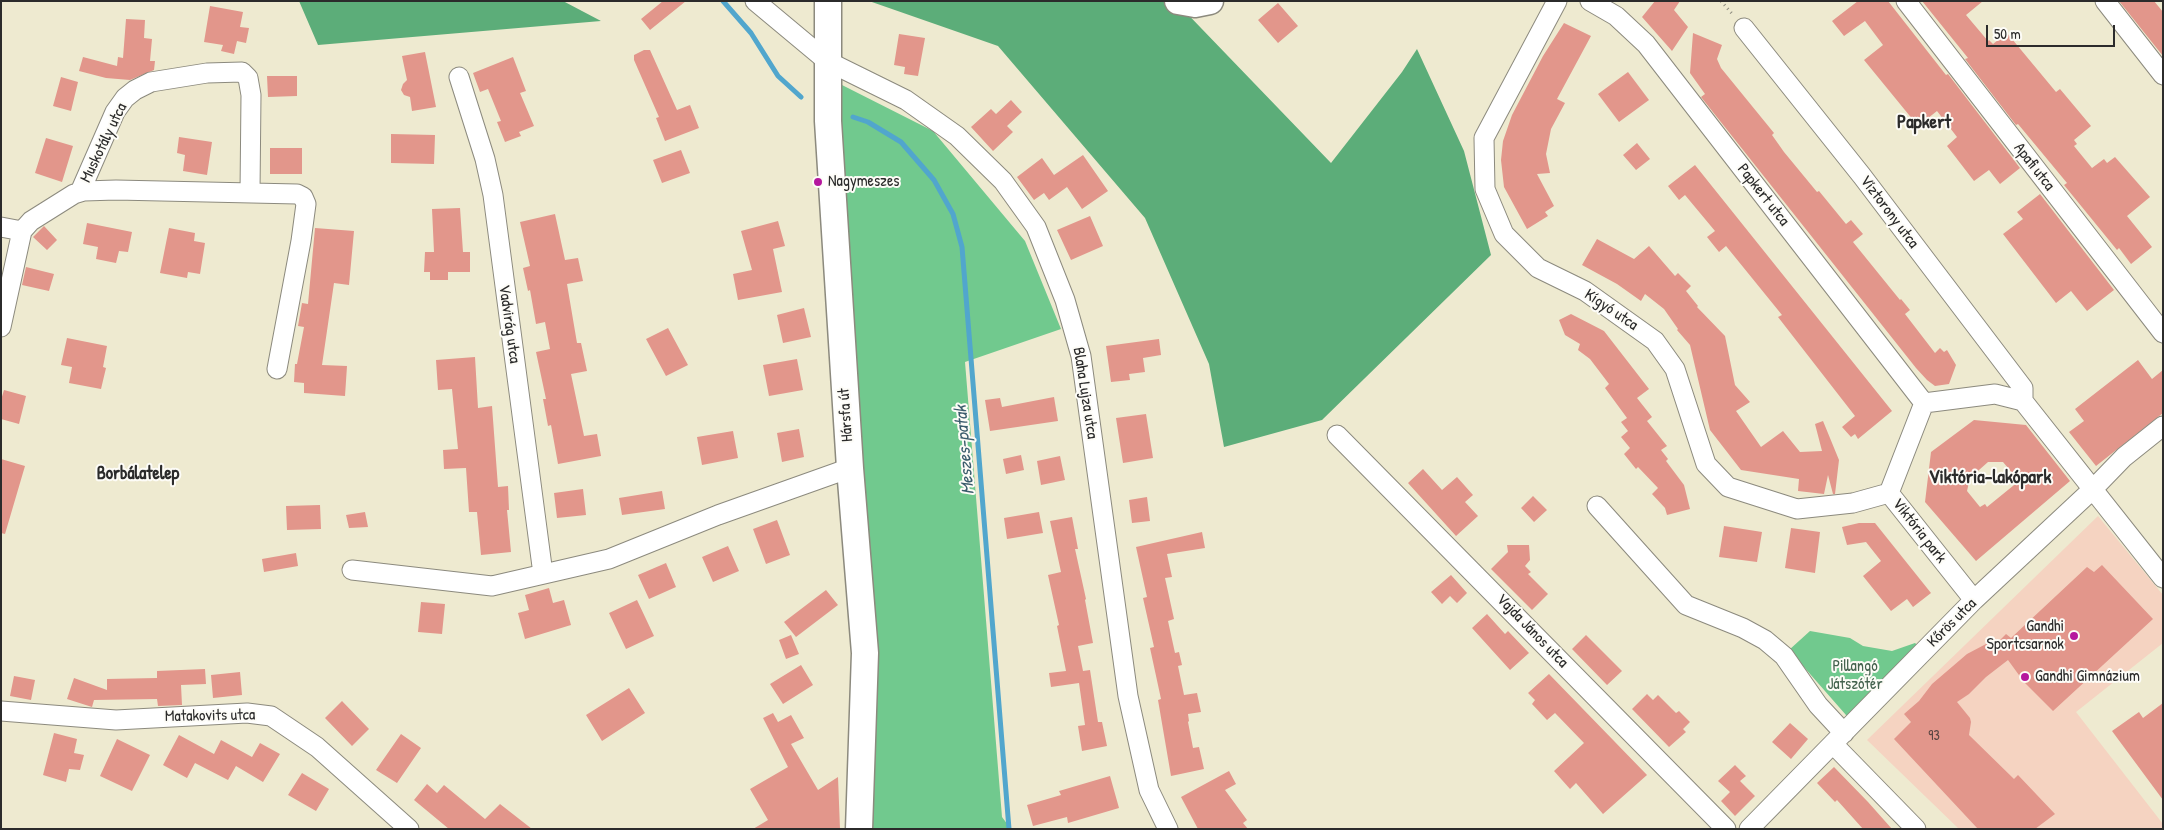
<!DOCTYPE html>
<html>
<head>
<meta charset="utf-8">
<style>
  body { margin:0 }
  #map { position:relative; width:2164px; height:830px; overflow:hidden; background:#eeead0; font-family:"Patrick Hand",sans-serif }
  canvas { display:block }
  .frame { position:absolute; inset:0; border:2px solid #2b2b2b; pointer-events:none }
  .scale { position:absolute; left:1986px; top:25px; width:129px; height:22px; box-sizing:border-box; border:2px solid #2b2b2b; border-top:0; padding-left:6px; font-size:15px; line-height:18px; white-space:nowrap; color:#2b2b2b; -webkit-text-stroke:4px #fdfcf7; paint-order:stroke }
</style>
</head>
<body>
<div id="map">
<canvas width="2164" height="830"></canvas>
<div class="frame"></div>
<div class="scale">50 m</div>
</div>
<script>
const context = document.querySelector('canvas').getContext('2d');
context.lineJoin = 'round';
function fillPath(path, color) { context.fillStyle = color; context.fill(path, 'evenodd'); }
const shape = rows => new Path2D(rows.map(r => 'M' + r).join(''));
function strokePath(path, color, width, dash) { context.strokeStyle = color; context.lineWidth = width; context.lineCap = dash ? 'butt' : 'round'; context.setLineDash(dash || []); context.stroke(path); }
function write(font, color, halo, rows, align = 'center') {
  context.font = font + ' "Patrick Hand",sans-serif'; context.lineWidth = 4; context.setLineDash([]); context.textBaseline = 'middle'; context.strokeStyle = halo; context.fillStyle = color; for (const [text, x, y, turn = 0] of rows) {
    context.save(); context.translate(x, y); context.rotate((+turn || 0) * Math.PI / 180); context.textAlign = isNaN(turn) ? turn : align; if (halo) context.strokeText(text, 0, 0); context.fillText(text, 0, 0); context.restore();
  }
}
fillPath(shape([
  [2098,516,2163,595,2163,643,2076,712,2163,824,2163,829,1959,829,1867,740]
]), '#f5d3c1');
fillPath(shape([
  [840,84,933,131,1025,241,1061,329,965,362,1002,817,1011,829,866,829],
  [1810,631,1850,638,1863,646,1892,651,1915,643,1924,651,1853,723,1789,650]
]), '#71c98e');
fillPath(shape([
  [299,1,563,1,601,21,318,45],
  [869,1,1175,1,1331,163,1402,72,1417,49,1464,151,1491,255,1322,420,1224,447,1209,364,1145,218,998,46]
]), '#5cad79');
strokePath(shape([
  [723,1,751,33,778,76,801,97],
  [853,117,868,122,901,142,934,180,953,214,962,247,1009,829]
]), '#51a6cd', 5);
fillPath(shape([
  [663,1,686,1,650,30,641,19],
  [1655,1,1680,1,1674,10,1688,27,1672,51,1642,17],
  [1858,1,1888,1,1946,75,1948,74,2020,168,2000,184,1989,170,1974,181,1947,146,1957,137,1937,111,1918,126,1864,60,1883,45,1865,21,1844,36,1832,21],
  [1922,1,1983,1,1966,15,1988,41,1989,40,1993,44,2007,33,2056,92,2060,89,2091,126,2074,140,2077,144,2074,146,2092,168,2104,159,2107,163,2115,157,2150,197,2127,216,2152,247,2131,264,2119,248,2117,250,2064,185,2067,183,2018,124,2016,125,1965,59,1968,58],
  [2119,1,2154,1,2163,12,2163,56],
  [1278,3,1298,26,1278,43,1258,20],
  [210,6,243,12,240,27,249,28,246,43,237,41,234,54,221,51,223,45,204,42],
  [126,19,145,20,144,38,152,39,150,61,155,61,154,70,130,80,106,78,79,71,83,57,117,66,118,57,123,58],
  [1564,23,1591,36,1557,99,1565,103,1551,129,1546,154,1550,173,1537,174,1554,206,1545,212,1548,216,1527,229,1504,187,1501,160,1503,141,1512,115,1543,56],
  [1693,33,1722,45,1717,59,1721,68,1774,133,1772,135,1784,152,1817,192,1819,191,1846,224,1851,220,1863,234,1853,242,1900,300,1901,299,1910,310,1905,314,1935,353,1940,348,1944,352,1947,350,1956,365,1949,384,1935,386,1927,380,1916,368,1701,97,1705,94,1690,73],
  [899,34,925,38,918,76,904,74,905,67,894,65],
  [644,50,650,50,677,110,690,105,699,128,665,141,656,118,659,117,634,60,634,55],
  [425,52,436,107,412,111,410,97,404,95,401,90,403,84,407,80,402,56],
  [513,57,526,91,520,93,534,126,519,132,521,136,505,142,497,122,501,121,488,89,480,92,473,73],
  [1628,72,1649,100,1619,122,1598,94],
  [267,76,297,76,297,96,268,97],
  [61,77,78,82,71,111,53,106],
  [1011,100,1022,112,1007,126,1013,132,993,151,971,127,991,109,996,114],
  [391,134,435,135,434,164,391,163],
  [179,137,212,142,207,175,183,171,185,155,177,153],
  [46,138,73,146,62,182,35,173],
  [1637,143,1650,159,1636,170,1623,155],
  [270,148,302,148,302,174,270,174],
  [681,150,690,173,662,183,653,160],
  [1083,155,1108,191,1082,209,1067,187,1049,200,1044,193,1034,200,1017,177,1042,158,1054,175],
  [1695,165,1892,411,1858,439,1855,434,1851,437,1842,427,1855,416,1778,317,1782,315,1726,246,1719,252,1707,237,1715,231,1685,195,1679,200,1668,186],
  [2040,194,2114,290,2087,311,2071,291,2056,303,2003,234,2023,219,2017,212],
  [460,208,463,252,470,252,470,272,448,272,448,280,430,280,430,272,424,272,425,252,434,252,432,209],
  [555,214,565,260,578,258,583,281,567,284,577,343,581,343,587,371,571,374,584,436,597,434,601,456,558,464,551,425,548,426,543,399,546,399,536,352,550,349,545,322,536,324,530,290,528,291,523,268,530,266,520,222],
  [1090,216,1103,246,1071,260,1057,230],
  [778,221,785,246,773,249,782,292,738,300,733,274,752,270,741,231],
  [87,223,132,232,128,252,119,251,116,263,96,259,98,247,83,244],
  [44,226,57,240,47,250,33,237],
  [169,228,195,233,194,241,205,243,200,274,188,272,187,278,160,273],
  [315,228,354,231,349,285,334,283,322,365,347,366,345,396,304,393,304,383,294,382,295,364,297,364,304,327,298,326,302,303,308,304],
  [1597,239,1634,259,1649,246,1675,276,1678,273,1691,286,1686,291,1698,306,1697,307,1725,336,1735,385,1750,402,1736,411,1761,447,1783,431,1800,452,1822,451,1815,424,1823,421,1839,460,1835,494,1833,494,1828,475,1824,494,1798,491,1799,479,1741,470,1710,430,1690,345,1677,330,1678,329,1664,309,1645,294,1641,301,1617,284,1582,265],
  [26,267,54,274,49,291,22,285],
  [804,308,811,337,783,343,777,315],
  [1571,314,1604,331,1649,389,1637,398,1652,417,1647,421,1667,446,1661,450,1668,459,1666,461,1684,485,1690,509,1667,515,1665,508,1652,494,1658,488,1638,467,1636,469,1624,454,1630,448,1621,437,1628,431,1621,422,1627,418,1605,388,1609,384,1590,359,1578,350,1580,344,1565,335,1559,320],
  [668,328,688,365,666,376,646,339],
  [67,338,107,346,103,367,106,368,101,389,69,383,72,367,61,365],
  [1159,339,1161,355,1143,358,1145,372,1129,374,1130,380,1111,382,1106,346],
  [475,357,478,408,492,406,498,487,508,486,509,510,507,510,511,552,481,555,477,512,469,512,466,468,444,469,443,450,458,449,452,389,438,390,436,360],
  [797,359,803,390,769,396,763,365],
  [2138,360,2152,379,2163,370,2163,413,2096,466,2069,432,2084,421,2075,409],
  [4,390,26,396,19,424,1,419,1,400],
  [1054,397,1058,421,990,431,985,400,1000,398,1002,407],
  [1146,414,1153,458,1123,463,1116,418],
  [1974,420,2026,425,2070,481,1976,561,1925,502,1931,452],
  [1988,462,2003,462,2019,481,1987,507,1985,504,1980,507,1967,491,1970,478],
  [799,429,804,457,782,462,777,433],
  [733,431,738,458,702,465,697,437],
  [1021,455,1024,470,1006,474,1003,459],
  [1060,456,1065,480,1041,485,1037,461],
  [1,459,25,466,5,534,1,533],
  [1423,469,1442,490,1457,477,1473,495,1465,502,1478,516,1456,536,1408,483],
  [583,489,586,515,557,518,554,493],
  [662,491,665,509,622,515,619,498],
  [1533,496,1547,510,1534,522,1521,508],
  [1147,497,1150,521,1132,523,1129,500],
  [320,505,321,529,287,530,286,506],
  [365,512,368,527,349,528,346,515],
  [1039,512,1043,533,1007,539,1004,518],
  [1072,517,1078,549,1075,549,1086,599,1085,600,1093,643,1078,646,1083,671,1090,670,1098,722,1102,722,1107,746,1082,751,1078,726,1085,725,1079,683,1051,687,1049,673,1066,671,1057,626,1059,625,1048,575,1061,572,1050,521],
  [777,520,790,555,766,564,753,529],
  [1859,523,1875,523,1931,593,1913,607,1907,599,1891,611,1863,576,1881,561,1866,542,1847,545,1842,527],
  [1724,526,1762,532,1757,562,1719,557],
  [1791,528,1820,532,1815,573,1785,568],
  [1202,532,1205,548,1167,554,1172,577,1165,578,1174,619,1168,621,1175,653,1179,652,1182,665,1178,666,1184,695,1197,693,1201,712,1188,714,1189,721,1188,722,1193,748,1199,747,1204,769,1171,776,1158,700,1161,699,1150,648,1154,647,1143,598,1147,597,1136,547],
  [1507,545,1529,545,1530,560,1525,566,1531,572,1528,574,1548,594,1532,610,1491,569,1508,552],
  [728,546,739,571,713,582,702,557],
  [296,553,298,566,264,572,262,559],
  [666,563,676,587,649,599,638,575],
  [2102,565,2153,619,2053,711,2024,682,2008,660,1986,677,1969,694,1957,702,1970,718,1971,722,1969,735,2014,779,2018,775,2055,814,2035,829,1978,829,1894,739,1911,722,1904,714,1919,701,1932,684,1967,654,1986,644,1996,644,2006,634,2011,638,2087,567,2094,572],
  [1451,575,1467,593,1457,603,1450,596,1442,604,1431,592],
  [549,588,553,603,564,600,571,625,525,639,518,613,529,610,525,595],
  [826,590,838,605,796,637,784,622],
  [637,600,654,636,626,649,609,613],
  [421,602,445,604,442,634,418,632],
  [1487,614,1505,634,1508,631,1529,653,1510,670,1472,628],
  [791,635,799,654,786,659,779,640],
  [1586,635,1622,671,1607,685,1572,649],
  [801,665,813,685,783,704,770,684],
  [205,669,206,684,181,685,182,705,158,706,157,699,94,700,92,707,67,699,74,678,107,690,107,679,157,678,157,671],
  [240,672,242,695,213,698,211,675],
  [1549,674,1647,775,1603,814,1576,783,1570,789,1554,771,1584,743,1555,713,1547,720,1532,704,1535,700,1528,693],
  [14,676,35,680,31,700,10,696],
  [629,688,645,713,602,741,586,715],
  [1647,694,1653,700,1658,695,1676,713,1679,711,1690,722,1683,729,1686,732,1669,747,1632,709],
  [342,701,369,729,352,746,325,718],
  [2163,703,2163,800,2112,731,2139,712,2143,718],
  [773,713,778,722,791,715,804,738,791,744,818,790,838,777,840,829,753,829,768,820,750,789,788,767,763,718],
  [1790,723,1808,739,1791,759,1772,742],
  [54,733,77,739,74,753,84,755,80,770,69,769,66,782,43,775],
  [401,734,421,748,397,783,376,770],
  [179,735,214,754,221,740,252,757,260,743,280,754,263,782,236,766,228,780,195,763,187,778,163,765],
  [117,739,150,755,132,791,100,776],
  [1735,765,1746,776,1740,781,1755,796,1735,816,1721,801,1730,792,1718,781],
  [1834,767,1868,802,1892,829,1863,829,1837,800,1835,802,1817,783],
  [1229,771,1236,784,1225,790,1247,820,1243,823,1248,829,1198,829,1181,797],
  [302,773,329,789,316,811,288,795],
  [1110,776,1119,808,1068,823,1067,817,1033,826,1027,805,1061,795,1059,791],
  [427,784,437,793,444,785,485,819,500,804,532,829,449,829,414,800]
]), '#e2968b');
const street = shape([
  [755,1,827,61,906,100,957,136,1003,181,1036,227,1065,300,1081,356,1128,696,1149,790,1168,829],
  [1557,1,1484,138,1485,189,1504,234,1538,268,1585,291,1655,341,1675,369,1706,464,1728,487,1797,509,1853,503,1889,493],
  [1590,1,1616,16,1646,44,1924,403],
  [1906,1,2163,333],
  [2105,1,2163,75],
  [1744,28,1862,176,2023,388,2023,401],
  [459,77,485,159,493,195,543,574],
  [80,192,115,112,125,98,135,90,151,82,207,73,242,72,248,78,251,95,250,192],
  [1,227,22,231],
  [1,327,22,231,31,221,74,194,84,191,116,190,297,194,303,197,306,204,301,241,277,369],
  [1337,435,1726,829],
  [1597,506,1686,605,1743,628,1765,640,1784,656,1818,705,1844,733],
  [352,570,492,586,609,559,718,515,850,468],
  [1974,600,1889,493,1924,403,1995,394,2023,401,2163,578],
  [1,711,116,720,247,713,271,716,317,747,409,829],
  [1833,744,1916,829],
  [1749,829,1974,600,2093,489,2124,457,2163,426]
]);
const secondary = shape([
  [828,1,828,121,850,468,865,653,859,829],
  [1178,1,1195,4,1210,1]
]);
strokePath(street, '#8c8a7e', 21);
strokePath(secondary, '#8c8a7e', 29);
strokePath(shape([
  [1721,1,1734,16]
]), '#8c8a7e', 3, [1, 4]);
strokePath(street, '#fff', 19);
strokePath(secondary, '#fff', 26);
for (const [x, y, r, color] of [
  [818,182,5,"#b5179e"],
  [2074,636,5,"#b5179e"],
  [2025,677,5,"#b5179e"]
]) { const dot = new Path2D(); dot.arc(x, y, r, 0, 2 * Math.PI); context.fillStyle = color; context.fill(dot); strokePath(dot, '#fdfcf7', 2); }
write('14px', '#594643', null, [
  ["93",1934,736]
]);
write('16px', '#2b2b2b', '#fdfcf7', [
  ["Muskotály utca",104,143,-64],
  ["Apafi utca",2034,167,52],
  ["Papkert utca",1763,195,52],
  ["Víztorony utca",1889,212,53],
  ["Kígyó utca",1611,310,34],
  ["Vadvirág utca",509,324,82],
  ["Blaha Lujza utca",1085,393,81],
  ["Hársfa út",846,415,-94],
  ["Viktória park",1919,531,52],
  ["Kőrös utca",1952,623,-45],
  ["Vajda János utca",1532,631,46],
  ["Matakovits utca",210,716,-1]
]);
write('16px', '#2b2b2b', '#fdfcf7', [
  ["Nagymeszes",828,182],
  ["Gandhi",2064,627,"right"],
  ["Sportcsarnok",2064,645,"right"],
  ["Gandhi Gimnázium",2035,677]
], 'left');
write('16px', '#44624e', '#fdfcf7', [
  ["Pillangó",1855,667],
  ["Játszótér",1855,685]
]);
write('italic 18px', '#3a5c6c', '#fdfcf7', [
  ["Meszes-patak",965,450,-95]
]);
write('bold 18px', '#2b2b2b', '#fdfcf7', [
  ["Borbálatelep",138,474]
]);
write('bold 19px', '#2b2b2b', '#fdfcf7', [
  ["Papkert",1924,123],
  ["Viktória-lakópark",1990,478]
]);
</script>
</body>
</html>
